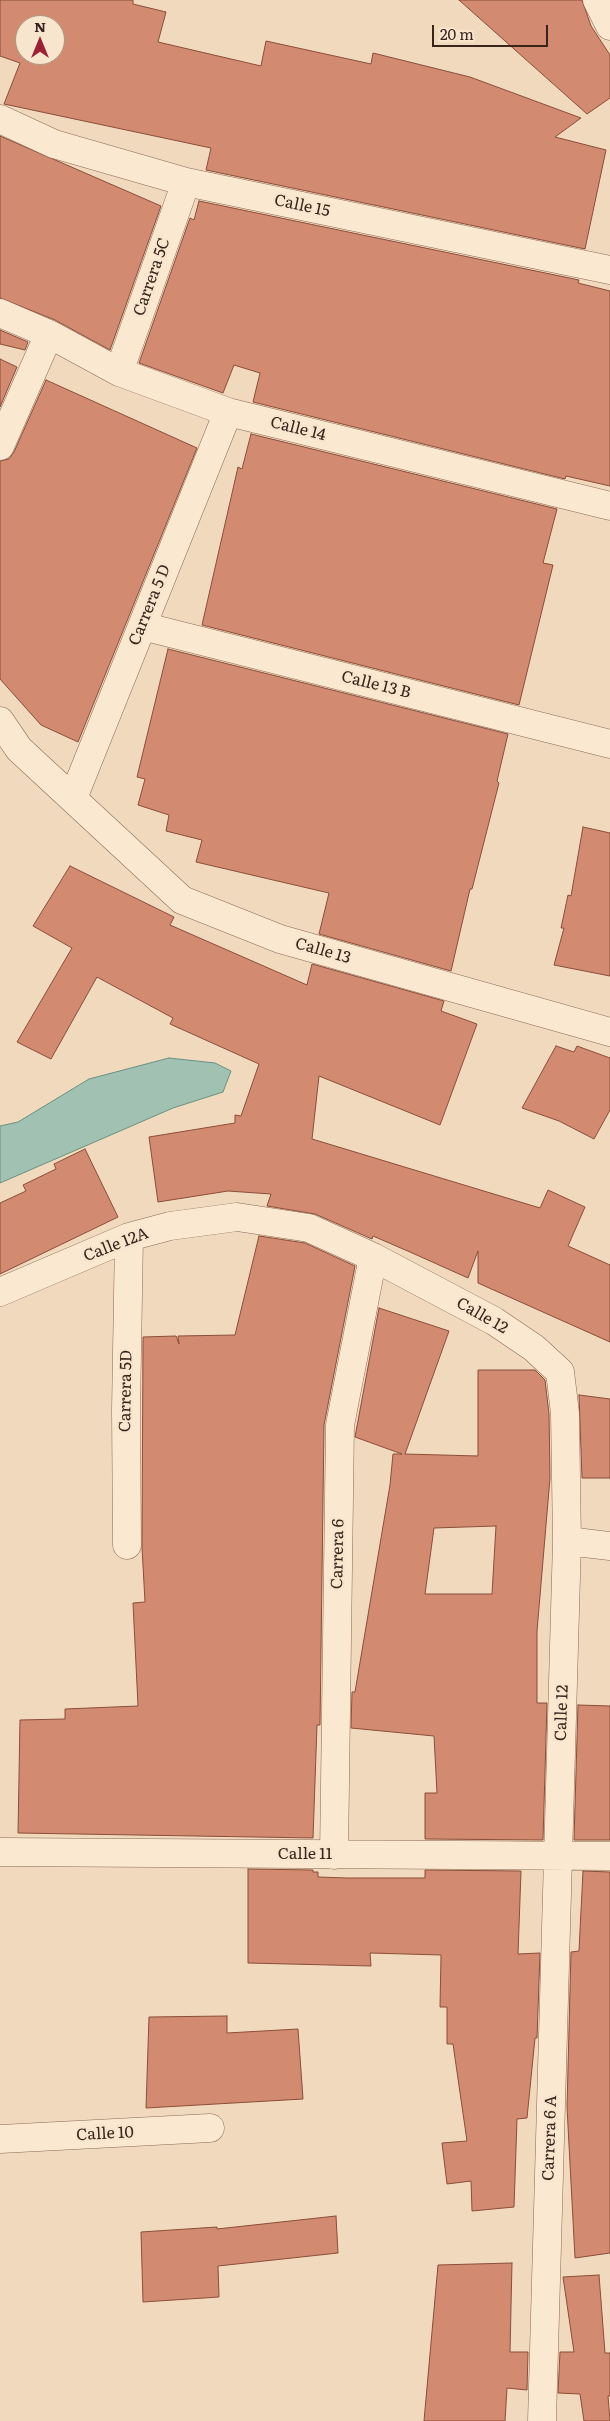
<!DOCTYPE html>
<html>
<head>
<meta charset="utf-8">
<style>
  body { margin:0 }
  #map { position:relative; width:610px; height:2421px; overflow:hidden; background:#f1d9bd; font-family:Literata,serif }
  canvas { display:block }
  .north { position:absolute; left:15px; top:15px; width:50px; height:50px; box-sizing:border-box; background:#f8e5cd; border:1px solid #ab9886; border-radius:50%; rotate:0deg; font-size:14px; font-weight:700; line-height:20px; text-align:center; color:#38241b }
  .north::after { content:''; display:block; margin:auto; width:18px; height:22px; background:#9d2134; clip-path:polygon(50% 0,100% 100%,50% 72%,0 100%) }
  .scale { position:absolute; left:432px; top:25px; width:116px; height:22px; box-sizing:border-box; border:2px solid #38241b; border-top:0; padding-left:6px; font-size:15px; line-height:18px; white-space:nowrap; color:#38241b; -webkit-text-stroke:4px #f8e5cd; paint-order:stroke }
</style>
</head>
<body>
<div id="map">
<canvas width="610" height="2421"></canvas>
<div class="north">N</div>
<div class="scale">20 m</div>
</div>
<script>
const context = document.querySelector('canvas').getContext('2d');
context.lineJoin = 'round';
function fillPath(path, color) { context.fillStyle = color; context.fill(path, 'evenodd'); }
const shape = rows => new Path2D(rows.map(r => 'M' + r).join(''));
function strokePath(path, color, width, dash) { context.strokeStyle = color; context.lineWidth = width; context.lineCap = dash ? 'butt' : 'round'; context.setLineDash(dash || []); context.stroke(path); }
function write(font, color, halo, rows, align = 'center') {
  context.font = font + ' Literata,serif'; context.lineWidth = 4.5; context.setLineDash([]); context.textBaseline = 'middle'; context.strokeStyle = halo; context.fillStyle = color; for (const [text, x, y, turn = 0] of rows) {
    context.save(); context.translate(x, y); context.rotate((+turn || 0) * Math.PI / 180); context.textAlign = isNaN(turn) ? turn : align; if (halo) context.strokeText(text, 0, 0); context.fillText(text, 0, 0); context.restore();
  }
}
const water = shape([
  [169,1058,215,1063,231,1071,223,1092,173,1108,0,1183,0,1126,18,1122,89,1079,169,1058]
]);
fillPath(water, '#a1c2b3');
strokePath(water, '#689080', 1);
const building = shape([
  [0,0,133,0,133,4,166,12,158,42,261,66,266,41,371,64,373,53,470,77,581,118,555,137,606,150,585,249,206,170,211,148,4,104,20,63,0,56,0,0],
  [25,25,55,25,55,55,25,55,25,25],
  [459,0,582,0,591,26,610,55,610,98,587,114,459,0],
  [0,136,161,206,110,350,55,320,0,298,0,136],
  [199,201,579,280,578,283,610,291,610,486,566,476,565,479,253,402,260,373,234,365,223,393,139,363,190,218,194,220,199,201],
  [0,330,28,342,25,350,0,344,0,330],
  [0,359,17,367,0,407,0,359],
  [46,380,197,448,78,742,41,725,0,679,0,461,9,459,14,452,46,380],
  [251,434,557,509,543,563,553,565,519,705,202,625,238,467,242,469,251,434],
  [168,649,508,734,497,781,499,783,472,889,470,889,451,971,319,934,329,893,196,862,202,840,166,831,169,815,138,805,145,779,137,777,168,649],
  [583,827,610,833,610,976,554,965,564,928,561,928,568,895,571,896,583,827],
  [70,866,174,917,170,925,307,985,312,964,444,1001,441,1011,477,1024,440,1125,319,1076,312,1139,540,1208,548,1190,585,1207,568,1246,610,1265,610,1342,478,1283,478,1251,468,1278,410,1252,373,1236,372,1239,315,1214,267,1206,271,1194,228,1191,158,1202,149,1137,235,1123,235,1115,241,1116,259,1064,170,1024,173,1018,97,977,51,1059,17,1042,72,948,33,926,70,866],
  [556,1046,574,1052,577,1046,610,1058,610,1110,594,1139,559,1121,522,1108,556,1046],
  [85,1149,118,1217,0,1274,0,1203,26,1191,23,1185,56,1169,54,1164,85,1149],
  [259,1236,305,1243,355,1266,324,1425,320,1725,317,1725,313,1838,18,1833,20,1720,65,1719,65,1709,138,1706,133,1603,145,1602,142,1547,143,1337,176,1336,179,1344,178,1336,235,1335,259,1236],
  [379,1308,449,1331,405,1454,478,1456,478,1370,535,1370,545,1380,549,1414,550,1478,537,1631,537,1703,547,1703,543,1840,425,1839,425,1793,437,1793,434,1736,351,1728,352,1692,355,1692,390,1485,393,1454,402,1454,355,1437,379,1308],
  [496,1526,492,1594,425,1594,434,1528,496,1526],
  [579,1395,610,1399,610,1478,582,1478,579,1395],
  [578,1705,610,1706,610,1840,574,1840,578,1705],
  [248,1869,313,1870,313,1872,318,1872,318,1877,347,1878,425,1878,425,1870,521,1871,518,1954,540,1953,537,2038,535,2038,527,2118,517,2119,514,2207,472,2211,471,2181,447,2184,442,2143,467,2141,453,2044,447,2044,447,2007,440,2007,441,1955,370,1953,371,1966,248,1963,248,1869],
  [583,1871,610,1872,610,2253,575,2258,567,2107,571,1952,579,1951,583,1871],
  [227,2016,227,2033,298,2029,303,2099,146,2108,149,2017,227,2016],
  [336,2216,338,2253,218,2266,219,2297,143,2302,141,2232,217,2227,217,2229,336,2216],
  [512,2263,510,2352,528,2352,527,2390,507,2388,505,2421,424,2421,438,2265,512,2263],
  [599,2275,605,2353,610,2353,610,2396,608,2396,610,2421,584,2421,580,2394,558,2393,560,2352,574,2352,563,2277,599,2275]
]);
fillPath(building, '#d28a70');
strokePath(building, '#8a4d39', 1);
const street = shape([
  [597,0,610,26],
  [0,119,54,144,186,182,610,270],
  [0,313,49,334,119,372,228,412,610,506],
  [119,372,186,182],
  [0,446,49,334],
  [142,626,610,744],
  [0,721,19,749,182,900,280,939,610,1032],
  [73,798,228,412],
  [0,1292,129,1237,170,1226,237,1217,309,1228,373,1257,494,1321,534,1348,560,1372,565,1413,567,1541,542,2421],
  [567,1541,610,1546],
  [127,1545,126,1410,129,1237],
  [0,1852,610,1856],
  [334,1855,340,1425,373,1257],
  [0,2139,210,2128]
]);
strokePath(street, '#8a6955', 29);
strokePath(street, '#fbe8d0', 28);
write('16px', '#38241b', '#f8e5cd', [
  ["Calle 15",302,206,12],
  ["Carrera 5C",152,277,-71],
  ["Calle 14",298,429,14],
  ["Carrera 5 D",150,605,-68],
  ["Calle 13 B",376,685,14],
  ["Calle 13",323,951,16],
  ["Calle 12A",116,1245,-21],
  ["Calle 12",482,1316,30],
  ["Carrera 5D",126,1391,-89],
  ["Carrera 6",338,1554,-89],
  ["Calle 12",562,1713,-88],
  ["Calle 11",305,1854],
  ["Calle 10",105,2134,-3],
  ["Carrera 6 A",550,2138,-88]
]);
</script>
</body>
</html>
